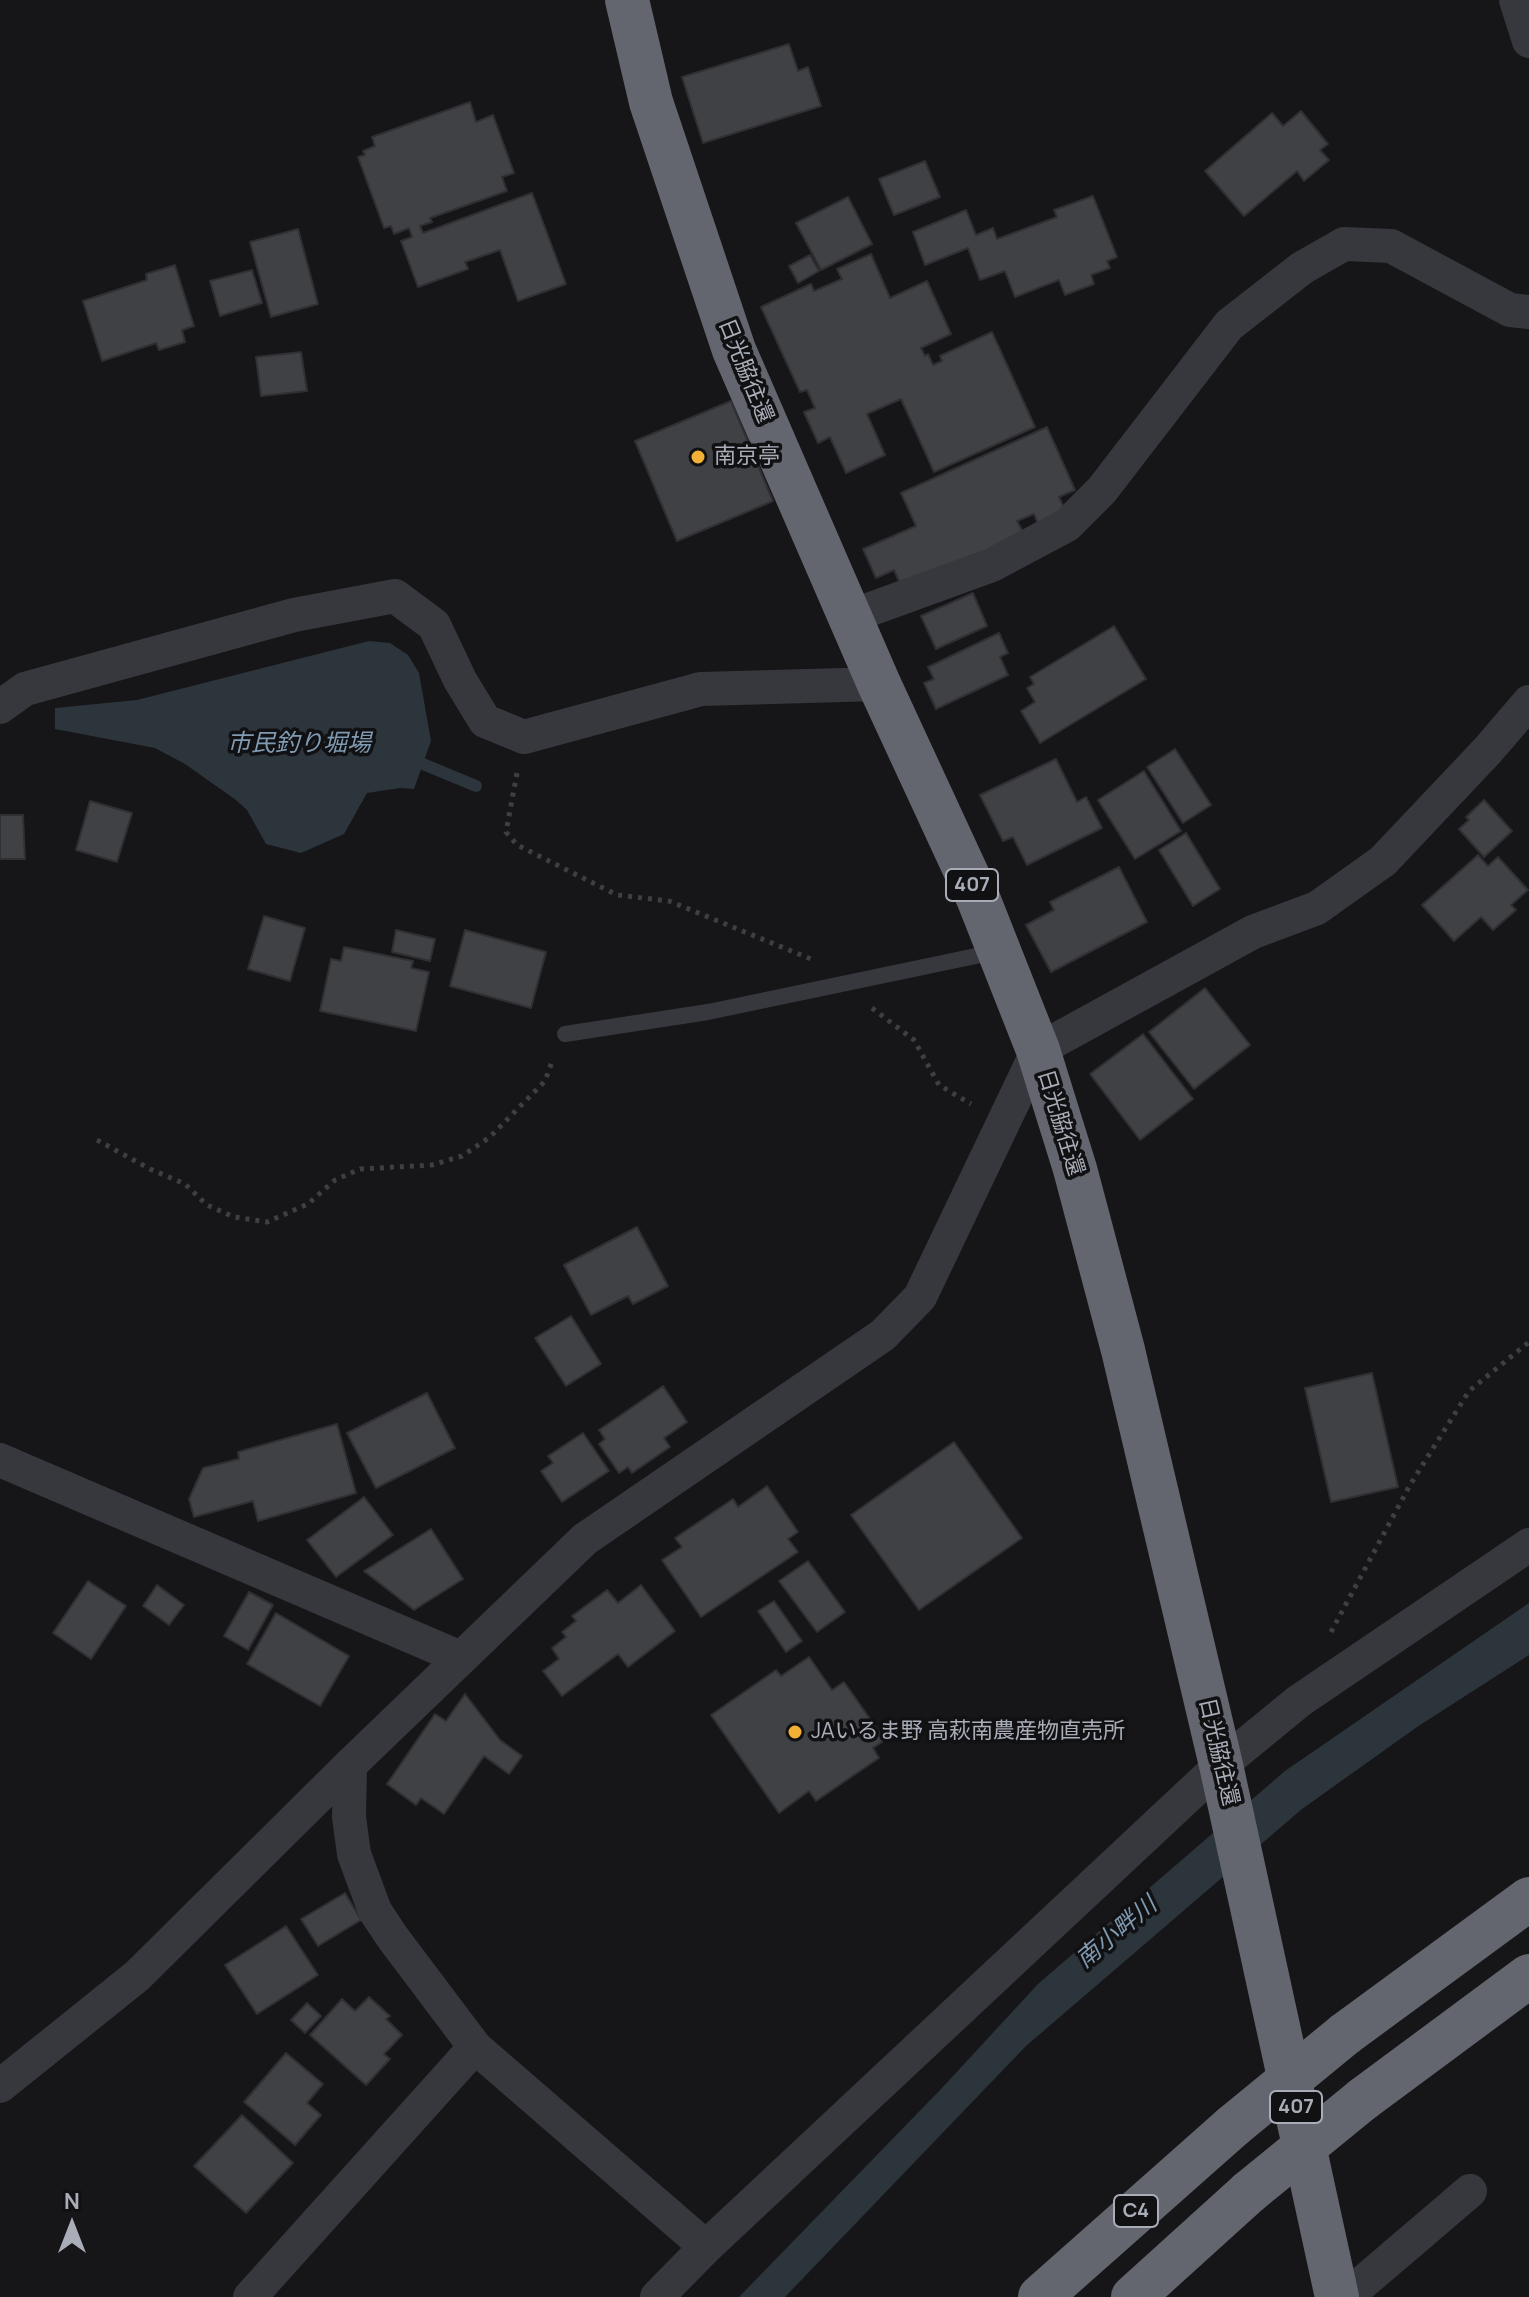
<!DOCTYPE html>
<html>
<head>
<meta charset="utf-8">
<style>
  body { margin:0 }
  #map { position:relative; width:1529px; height:2297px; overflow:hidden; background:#161618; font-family:Manrope,sans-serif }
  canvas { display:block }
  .north { position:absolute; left:32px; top:2185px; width:80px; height:80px; -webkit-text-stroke:6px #111113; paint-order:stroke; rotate:0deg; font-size:22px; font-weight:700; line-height:32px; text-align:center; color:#a8adb8 }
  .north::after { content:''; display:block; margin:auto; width:28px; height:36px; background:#a8adb8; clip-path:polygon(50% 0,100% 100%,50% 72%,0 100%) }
</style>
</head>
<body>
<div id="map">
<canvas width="1529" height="2297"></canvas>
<div class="north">N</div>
</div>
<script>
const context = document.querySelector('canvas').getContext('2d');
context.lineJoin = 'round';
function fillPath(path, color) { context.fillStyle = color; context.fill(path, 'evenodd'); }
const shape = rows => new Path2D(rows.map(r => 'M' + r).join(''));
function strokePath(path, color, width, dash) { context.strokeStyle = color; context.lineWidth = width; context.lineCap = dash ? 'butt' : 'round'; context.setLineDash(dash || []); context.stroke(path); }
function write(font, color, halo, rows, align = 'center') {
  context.font = font + ' Manrope,"Noto Sans JP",sans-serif'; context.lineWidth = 7; context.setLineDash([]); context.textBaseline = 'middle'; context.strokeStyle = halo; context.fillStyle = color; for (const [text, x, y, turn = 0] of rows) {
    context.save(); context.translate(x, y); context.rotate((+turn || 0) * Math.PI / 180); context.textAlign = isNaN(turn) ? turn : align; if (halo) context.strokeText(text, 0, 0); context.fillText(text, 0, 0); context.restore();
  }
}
fillPath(shape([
  [369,641,390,643,408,655,419,673,431,741,414,789,400,788,367,793,344,834,301,853,266,844,247,810,236,800,185,764,155,748,55,729,55,708,137,700],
  [1529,1603,1529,1655,1417,1727,1302,1809,1026,2046,785,2297,739,2297,942,2088,1038,1984,1285,1771]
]), '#2c353c');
strokePath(shape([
  [423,764,476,786]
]), '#2c353c', 12);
const building = shape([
  [789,44,798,71,808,67,821,106,703,143,682,77,789,44],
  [470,102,476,122,493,115,514,173,502,177,507,191,430,218,432,222,420,226,423,233,532,193,566,284,518,301,500,250,465,262,468,269,418,287,401,241,412,237,409,228,394,234,391,226,384,228,358,157,365,155,363,151,375,146,372,137,470,102],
  [1301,111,1328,144,1320,150,1329,160,1304,181,1297,171,1244,216,1205,171,1272,113,1283,126,1301,111],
  [925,161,940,197,894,215,879,179,925,161],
  [1093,196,1117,257,1107,261,1110,268,1091,275,1094,284,1065,295,1059,280,1015,297,1005,271,980,280,968,248,925,265,913,232,966,210,976,235,993,228,997,239,1057,217,1054,210,1093,196],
  [848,197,872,244,821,270,796,223,848,197],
  [298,229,318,304,271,317,250,242,298,229],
  [871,254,890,298,927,281,951,334,921,348,925,356,928,354,933,365,942,361,940,356,992,332,1035,427,934,472,901,399,867,414,885,455,846,473,830,437,818,443,804,412,815,408,807,390,800,392,761,307,811,284,814,291,842,279,837,269,871,254],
  [810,255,819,271,798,283,789,266,810,255],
  [175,265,194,326,182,330,185,342,159,350,156,343,102,361,83,301,147,280,146,274,175,265],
  [252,270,262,303,220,316,210,281,252,270],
  [301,352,307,391,261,396,256,357,301,352],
  [731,401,773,501,677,541,635,441,731,401],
  [1047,427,1075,490,1059,497,1066,512,1038,524,1034,514,1017,521,1025,536,903,590,894,570,876,578,863,549,916,526,901,493,1047,427],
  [973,593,987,626,936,649,921,616,973,593],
  [1114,626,1146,679,1040,743,1021,711,1035,702,1027,688,1034,684,1030,677,1114,626],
  [999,633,1008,653,1000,657,1008,675,936,709,924,683,934,679,928,667,999,633],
  [1175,749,1211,805,1183,823,1147,767,1175,749],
  [1056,759,1077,802,1086,797,1102,828,1027,865,1013,837,1003,841,980,795,1056,759],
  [1144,771,1181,831,1135,859,1098,800,1144,771],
  [1484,800,1512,831,1484,857,1459,829,1469,820,1466,817,1484,800],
  [90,801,132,813,117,862,76,850,90,801],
  [0,815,23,815,25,859,0,859,0,815],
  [1186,833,1220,889,1193,906,1159,850,1186,833],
  [1478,855,1488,866,1498,857,1528,890,1511,905,1516,910,1493,930,1481,917,1454,941,1422,905,1478,855],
  [1119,867,1147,922,1051,972,1026,925,1054,910,1050,902,1119,867],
  [264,916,305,928,290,981,248,969,264,916],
  [396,930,435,939,430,961,392,952,396,930],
  [465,930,546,952,531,1008,450,986,465,930],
  [344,947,413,961,411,968,429,972,416,1031,320,1011,331,959,341,961,344,947],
  [1205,988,1250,1045,1194,1089,1149,1032,1205,988],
  [1143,1034,1193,1099,1140,1140,1090,1074,1143,1034],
  [637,1227,668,1286,633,1304,628,1296,591,1315,564,1265,637,1227],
  [571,1316,601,1364,566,1386,535,1338,571,1316],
  [1372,1373,1398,1487,1331,1502,1305,1388,1372,1373],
  [663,1386,687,1422,664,1438,670,1447,632,1473,628,1467,619,1473,599,1444,605,1439,599,1430,663,1386],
  [427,1393,455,1448,376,1488,347,1433,427,1393],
  [337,1424,356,1493,258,1521,253,1501,194,1517,189,1499,203,1468,239,1459,238,1452,337,1424],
  [583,1433,609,1471,562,1502,541,1471,553,1463,548,1456,583,1433],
  [954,1442,1022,1538,919,1610,851,1515,954,1442],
  [767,1486,798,1532,788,1539,798,1552,701,1617,662,1560,682,1547,675,1538,733,1499,738,1507,767,1486],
  [364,1497,393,1535,336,1577,307,1540,364,1497],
  [431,1529,463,1579,414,1610,364,1571,431,1529],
  [808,1561,845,1612,817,1632,779,1581,808,1561],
  [88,1581,126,1606,91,1659,53,1633,88,1581],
  [157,1585,184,1605,169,1625,143,1606,157,1585],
  [641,1585,675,1631,628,1667,618,1654,562,1696,543,1671,559,1659,552,1648,566,1637,562,1632,576,1621,572,1616,607,1590,618,1603,641,1585],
  [249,1592,273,1605,248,1650,224,1636,249,1592],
  [774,1601,802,1641,786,1652,758,1611,774,1601],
  [276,1613,349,1656,320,1706,247,1664,276,1613],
  [809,1657,832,1690,844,1682,885,1740,873,1748,879,1758,816,1801,809,1791,779,1813,711,1715,776,1670,781,1676,809,1657],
  [465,1694,500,1740,522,1756,509,1774,484,1756,444,1814,421,1798,416,1805,387,1784,435,1714,446,1721,465,1694],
  [345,1893,361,1920,318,1946,301,1919,345,1893],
  [286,1926,318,1975,257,2014,225,1965,286,1926],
  [369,1997,390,2016,386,2019,402,2035,384,2054,390,2059,366,2085,310,2035,342,1999,355,2011,369,1997],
  [307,2003,321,2016,305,2033,291,2020,307,2003],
  [286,2053,323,2084,307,2103,321,2115,295,2145,244,2102,286,2053],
  [242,2115,293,2163,246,2213,194,2166,242,2115]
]);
fillPath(building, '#404145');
strokePath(building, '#303034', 2);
strokePath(shape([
  [517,773,506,832,517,845,617,895,669,901,811,959],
  [872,1008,914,1040,939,1085,971,1104],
  [97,1140,150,1169,185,1184,207,1205,234,1217,267,1222,308,1204,335,1180,360,1169,432,1165,462,1156,490,1137,545,1081,553,1059],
  [1331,1632,1410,1485,1469,1391,1529,1342]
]), '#3d3f44', 5, [4, 6]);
strokePath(shape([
  [565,1034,708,1012,995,952]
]), '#37383d', 16);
strokePath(shape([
  [1516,0,1529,41],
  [849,617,992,565,1067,525,1102,490,1229,325,1302,268,1344,244,1391,246,1510,310,1529,312],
  [0,707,25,689,294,615,395,596,434,625,460,680,485,721,524,737,701,689,879,684],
  [0,1460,461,1658],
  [350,1765,349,1817,354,1854,375,1911,393,1938,475,2047,706,2247],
  [0,2086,137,1976,350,1765,585,1539,883,1335,920,1297,1038,1050,1253,932,1317,908,1383,861,1488,750,1529,702],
  [250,2297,475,2047],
  [657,2297,706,2247,1221,1765,1299,1701,1529,1545],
  [1346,2297,1470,2191]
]), '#37383d', 34);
strokePath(shape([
  [627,0,651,102,734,350,879,684,978,898,1038,1050,1075,1169,1123,1350,1221,1765,1337,2297],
  [1345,2034,1529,1899],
  [1363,2099,1529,1976],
  [1040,2297,1233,2126],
  [1133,2297,1249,2192]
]), '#63666e', 44);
strokePath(shape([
  [1233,2126,1345,2034],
  [1249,2192,1363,2099]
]), '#63666e', 44);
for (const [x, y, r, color] of [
  [698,457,8,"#f2b134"],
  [795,1732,8,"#f2b134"]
]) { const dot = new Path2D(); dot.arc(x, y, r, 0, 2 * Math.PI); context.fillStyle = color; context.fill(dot); strokePath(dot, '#111113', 3); }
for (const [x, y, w] of [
  [972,885,52],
  [1296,2107,52],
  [1136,2211,44]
]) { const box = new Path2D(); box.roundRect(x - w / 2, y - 16, w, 32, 6); context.fillStyle = '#111113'; context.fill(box); strokePath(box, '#a8adb8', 2); }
write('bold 20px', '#a8adb8', null, [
  ["407",972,885],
  ["407",1296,2107],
  ["C4",1136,2211]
]);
write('22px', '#a8adb8', '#111113', [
  ["日光脇往還",745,371,68],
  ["日光脇往還",1060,1123,73],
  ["日光脇往還",1218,1752,77]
]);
write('22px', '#a8adb8', '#111113', [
  ["南京亭",714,457],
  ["JAいるま野 高萩南農産物直売所",811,1732]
], 'left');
write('italic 24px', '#7f9bb3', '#111113', [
  ["市民釣り堀場",299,744],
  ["南小畔川",1117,1933,-40]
]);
</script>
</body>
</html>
